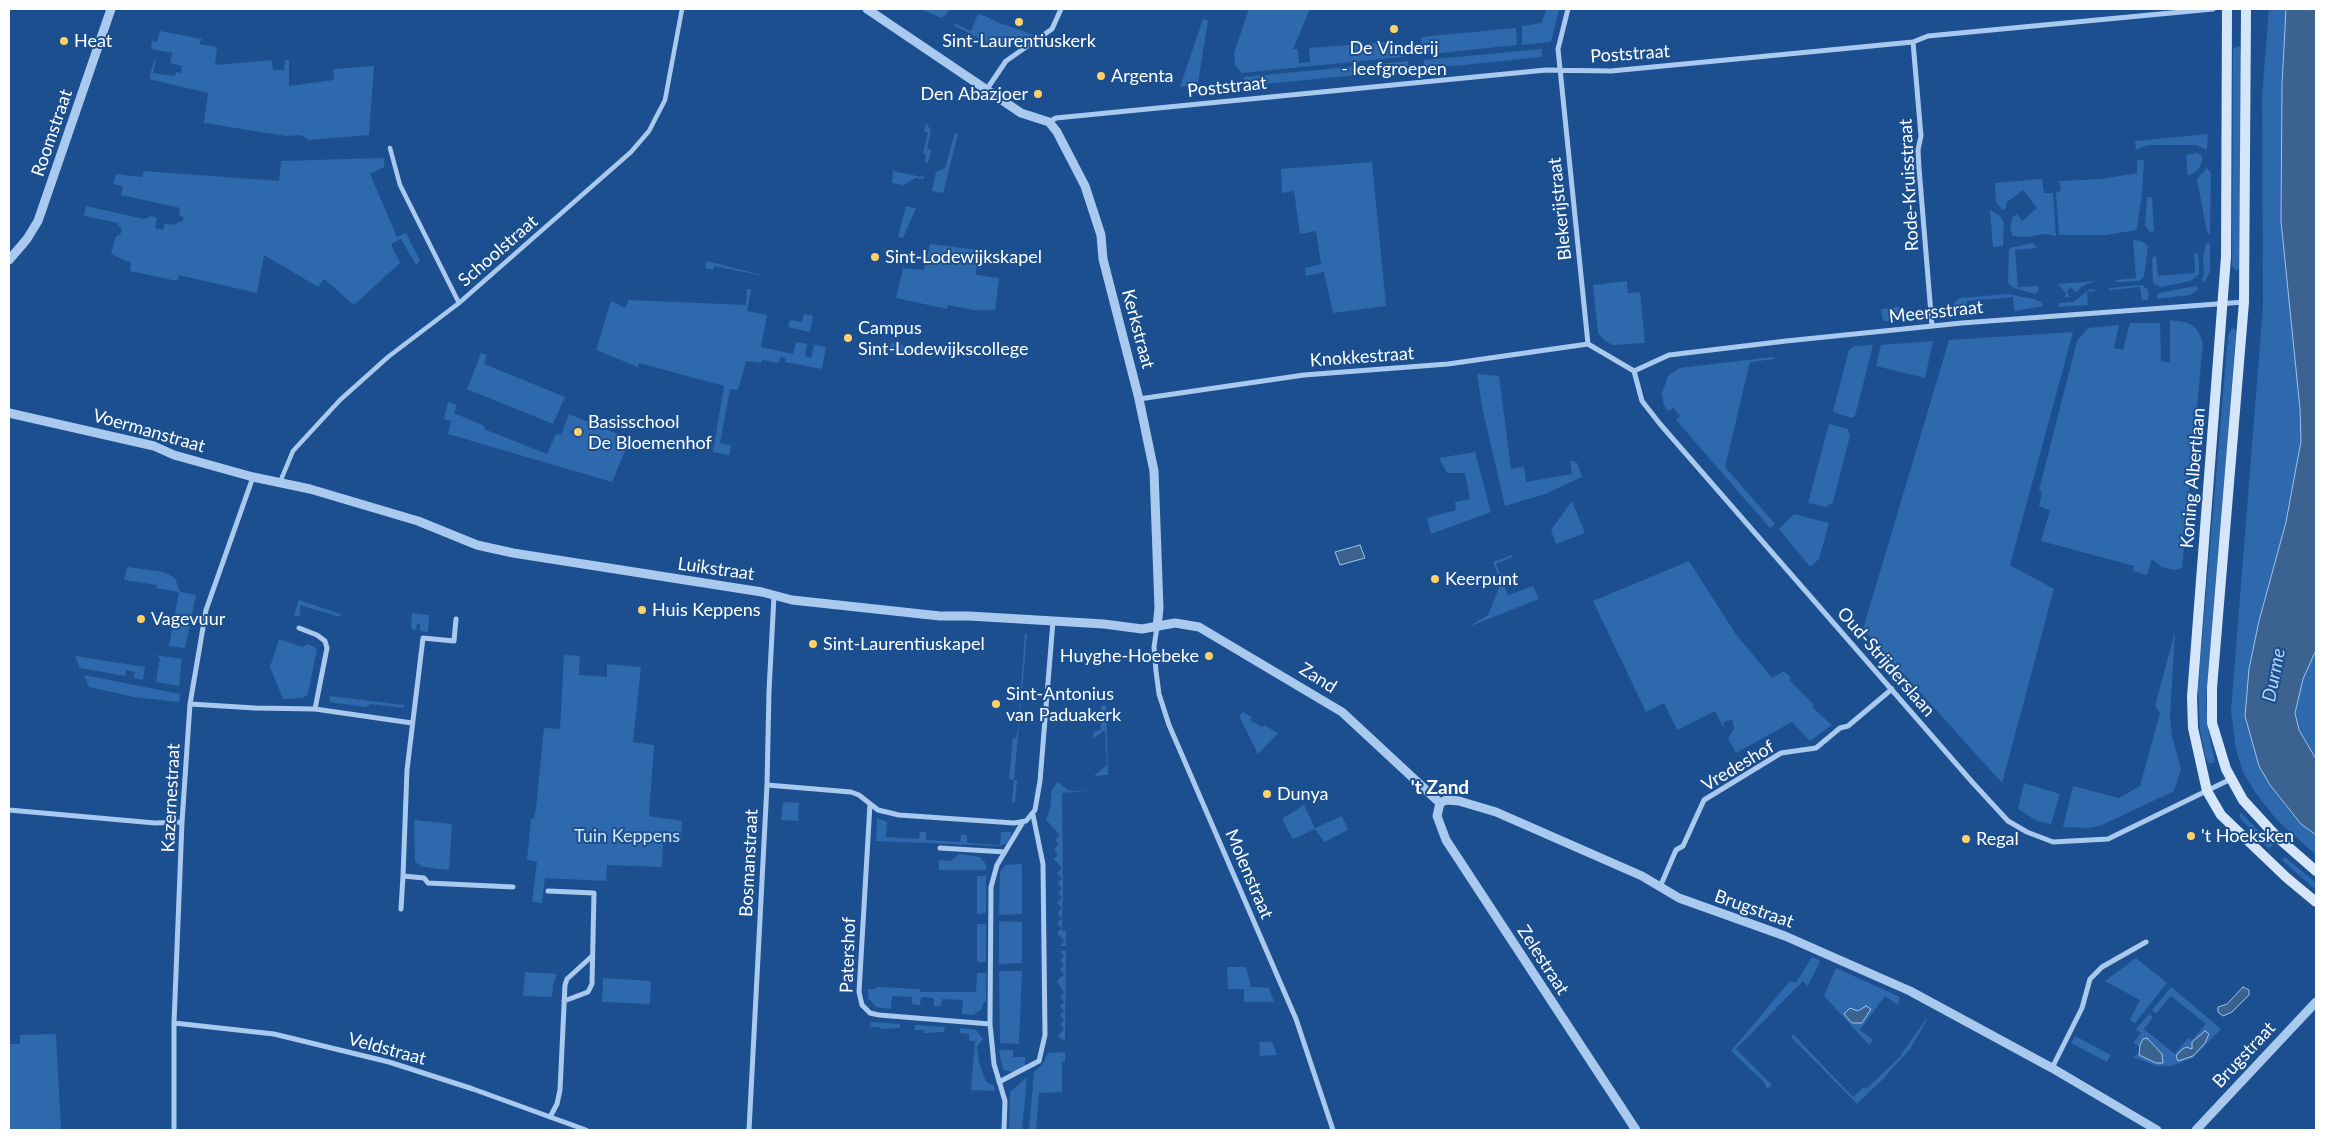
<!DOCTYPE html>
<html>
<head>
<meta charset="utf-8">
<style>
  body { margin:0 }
  #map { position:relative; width:2325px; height:1139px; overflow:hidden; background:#1b4f8f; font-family:Lato,sans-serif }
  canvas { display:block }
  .frame { position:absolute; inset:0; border:10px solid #fff; pointer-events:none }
</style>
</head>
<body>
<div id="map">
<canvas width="2325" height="1139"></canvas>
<div class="frame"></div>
</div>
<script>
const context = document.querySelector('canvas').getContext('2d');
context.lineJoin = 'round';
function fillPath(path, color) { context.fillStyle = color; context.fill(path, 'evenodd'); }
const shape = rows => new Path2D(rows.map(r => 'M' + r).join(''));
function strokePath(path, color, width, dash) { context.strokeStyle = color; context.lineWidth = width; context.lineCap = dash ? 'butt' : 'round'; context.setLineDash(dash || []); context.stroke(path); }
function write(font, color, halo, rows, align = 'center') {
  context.font = font + ' Lato,sans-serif'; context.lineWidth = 4; context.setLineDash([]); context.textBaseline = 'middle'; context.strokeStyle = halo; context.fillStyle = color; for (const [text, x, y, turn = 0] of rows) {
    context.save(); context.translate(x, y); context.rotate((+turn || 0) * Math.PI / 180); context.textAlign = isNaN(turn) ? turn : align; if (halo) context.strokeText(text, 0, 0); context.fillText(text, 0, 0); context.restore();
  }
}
fillPath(shape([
  [921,9,949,9,946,15,941,18],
  [1249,9,1310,9,1293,49,1298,49,1299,63,1310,62,1309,48,1390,42,1407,47,1407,53,1402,57,1242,73,1235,65,1234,53],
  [1547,9,1559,9,1551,42,1522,45,1522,26,1541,23],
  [2269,9,2286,9,2282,85,2281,221,2300,409,2301,441,2286,522,2259,621,2247,693,2251,737,2259,766,2284,804,2301,824,2316,835,2316,855,2276,819,2255,792,2243,772,2236,750,2231,711,2263,306,2262,96],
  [978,14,990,18,990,21,991,19,1003,25,1004,24,1033,35,1020,43,997,46,986,42,953,25,954,23,971,31],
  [1203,19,1208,21,1198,82,1195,85,1180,87],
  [1516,28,1517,45,1431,54,1422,49,1421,37],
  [160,31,202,39,199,44,217,47,215,65,272,60,273,70,284,70,285,60,289,60,289,86,334,80,333,69,374,66,369,135,309,140,301,135,286,136,204,123,208,93,149,79,154,60,156,60,153,73,175,76,176,72,181,73,182,66,170,63,172,53,151,49,152,41,157,42],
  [2237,46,2240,47,2241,60,2240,267,2236,271,2232,266,2233,54,2233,49],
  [1542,49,1542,57,1424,69,1424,60],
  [1408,61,1408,70,1245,86,1244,77],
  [926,123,931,130,927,149,931,150,928,163,925,162,926,154,923,153,928,133,924,132],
  [955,133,958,134,943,193,932,191,936,172,945,168],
  [2208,134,2207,150,2196,145,2147,145,2136,150,2135,141],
  [2197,153,2202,156,2202,162,2198,170,2188,176,2186,155],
  [384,158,384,167,370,174,397,237,406,233,420,261,416,265,401,239,391,244,400,263,354,305,324,279,318,287,264,255,257,293,179,275,177,281,130,271,131,263,111,254,116,236,120,235,122,229,118,226,118,223,84,216,86,206,144,219,151,216,157,218,155,228,163,230,165,223,171,225,183,221,183,217,179,216,180,208,121,195,123,186,113,184,116,174,142,177,144,171,279,181,281,161],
  [2137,160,2144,160,2142,193,2137,230,2106,235,2059,235,2056,192,2061,191,2059,181,2101,179,2137,173],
  [1372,162,1386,306,1333,313,1324,272,1306,276,1305,268,1321,264,1316,231,1300,234,1294,191,1282,193,1281,169],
  [2207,168,2211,173,2210,234,2207,233,2197,179],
  [893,171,921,177,924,174,923,179,916,178,903,185,892,183],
  [2042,179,2044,193,2053,193,2056,236,2046,234,2027,237,2013,236,2010,229,2012,218,2017,214,2022,221,2037,208,2023,190,2006,203,2006,208,2002,210,1996,202,1995,183],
  [2147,197,2152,197,2154,231,2150,232,2145,226],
  [906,206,916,208,903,238,898,237],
  [1990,210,2000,216,2004,223,2003,246,1993,247],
  [2133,240,2141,241,2148,246,2144,277,2139,281,2116,282,2116,280,2136,278],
  [2033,243,2037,248,2015,250,2018,287,2039,286,2038,291,2035,294,2014,288,2008,283,2009,248],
  [2210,243,2210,271,2204,283,2202,280,2204,273,2203,258,2206,244],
  [930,244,978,250,976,275,999,278,995,310,973,310,948,305,947,309,896,298,903,268,924,270],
  [2194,253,2198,254,2199,262,2199,274,2195,278,2190,281,2161,287,2153,283,2152,258,2156,255,2158,276,2195,273],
  [707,261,769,277,714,266,713,270,705,268],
  [1627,281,1628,293,1640,292,1645,343,1613,345,1605,341,1598,333,1593,285],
  [2096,281,2082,286,2076,292,2071,287,2067,292,2070,297,2064,297,2066,293,2058,284],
  [2142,285,2147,289,2149,295,2147,300,2142,300,2140,287,2109,290,2109,288],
  [2196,286,2199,289,2190,295,2157,299,2158,294,2163,292],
  [747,289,751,289,747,311,767,315,761,347,793,354,796,342,807,344,805,356,811,358,814,345,826,347,822,369,785,362,786,358,780,357,779,363,762,360,761,363,746,361,738,390,730,389,720,443,731,445,730,455,713,452,724,386,639,363,638,367,596,350,611,301,625,308,629,300,746,305],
  [2090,289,2098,291,2087,292,2088,305,2058,307,2059,303,2073,302],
  [2008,294,2033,299,2041,302,2043,306,2014,311,2013,297,1967,301,1967,314,1953,311,1955,301,1960,298],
  [1900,307,1904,317,1897,321,1883,321,1881,309],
  [804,314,813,316,810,332,788,327,790,320,802,322],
  [2170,320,2184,322,2192,325,2198,331,2203,343,2201,364,2182,568,2173,570,2162,567,2152,559,2147,575,2133,571,2134,566,2041,541,2050,510,2039,506,2042,492,2039,490,2077,341,2088,328,2119,325,2114,348,2123,350,2130,323,2160,323,2161,361,2170,363],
  [2232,328,2236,330,2236,333,2206,700,2208,729,2215,762,2209,764,2206,759,2200,730,2198,687,2228,336],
  [2073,332,2010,565,2054,589,2002,783,1863,629,1949,340],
  [1933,341,1925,378,1876,366,1881,345],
  [891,343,926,350,925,355,903,351,899,354,889,352],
  [1873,345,1855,416,1852,418,1836,413,1833,411,1849,350,1854,346],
  [481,353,487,355,484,364,565,397,553,424,467,389],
  [1773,357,1774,359,1750,362,1725,467,1775,524,1770,528,1676,420,1680,416,1673,408,1669,411,1664,406,1662,393,1668,376,1679,368],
  [1477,374,1499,376,1511,469,1524,467,1526,482,1572,474,1570,461,1573,461,1577,463,1582,477,1545,494,1505,506,1482,407],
  [448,402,457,405,454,413,485,426,484,429,547,454,556,434,561,435,569,414,630,439,612,482,448,434,451,421,444,419],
  [1829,424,1848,429,1850,436,1833,502,1826,507,1808,503],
  [1475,452,1491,512,1431,534,1427,518,1456,510,1455,502,1470,499,1465,473,1447,473,1439,458],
  [1572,501,1585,533,1556,544,1551,530],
  [1794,514,1829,523,1819,559,1810,567,1779,529],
  [1512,555,1512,557,1496,564,1500,574,1502,573,1505,580,1502,581,1508,595,1533,586,1539,599,1468,627,1488,615,1499,588,1500,581,1493,562],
  [1689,561,1735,633,1772,678,1784,671,1791,678,1789,680,1814,705,1812,707,1832,725,1810,741,1792,722,1736,753,1728,738,1734,728,1732,720,1723,722,1725,730,1715,711,1677,730,1664,703,1646,712,1593,601],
  [127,567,164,572,175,578,180,592,196,595,185,648,169,646,179,592,156,588,157,585,124,580],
  [299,600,341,614,340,617,300,605,300,617,294,615],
  [412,613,429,615,428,632,420,631,420,624,417,624,416,630,411,629],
  [2175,632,2170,716,2172,736,2181,769,2174,791,2102,825,2090,828,2063,827,2073,786,2119,798,2140,786,2160,713,2155,706],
  [1025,633,1027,634,1014,780,1017,780,1015,802,1012,802,1014,780,1009,779,1013,738,1016,738,1018,729],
  [279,639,302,647,308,644,317,649,308,694,303,698,283,699,270,667],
  [2316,650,2316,759,2299,730,2295,713,2303,679],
  [155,655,182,659,179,686,156,682,160,658],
  [564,655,580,656,579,675,607,677,607,664,641,667,633,742,654,745,649,816,682,821,681,842,663,842,662,867,607,865,606,881,545,878,542,903,532,902,537,862,527,860,531,819,534,819,536,808,544,728,560,729],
  [75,656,145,667,143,680,134,678,135,672,126,670,125,676,80,668],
  [84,675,180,694,179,702,134,697,89,687],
  [329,696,404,705,404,708,371,704,365,707,330,702],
  [1101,705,1106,706,1108,775,1094,776,1107,765,1105,730,1093,739,1094,732,1101,729],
  [1243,712,1252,717,1250,720,1262,727,1264,725,1278,733,1258,754,1239,716],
  [1058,782,1069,791,1095,790,1062,793,1063,885,1062,931,1066,931,1066,946,1060,946,1065,941,1057,933,1062,928,1057,923,1062,918,1057,913,1062,908,1057,903,1062,898,1058,893,1062,888,1057,883,1062,878,1057,873,1062,868,1054,859,1058,854,1054,850,1059,844,1055,840,1060,835,1046,820,1050,808,1052,789],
  [2024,783,2060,794,2051,824,2037,821,2018,809],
  [783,802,799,803,798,821,781,820],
  [1304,805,1315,828,1342,816,1348,830,1324,842,1315,829,1293,839,1282,819],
  [2241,813,2273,845,2269,849,2242,820,2239,815],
  [877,818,887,822,886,837,919,839,920,832,926,832,926,840,960,842,961,835,967,835,967,843,1000,845,1001,832,1011,832,1011,835,1007,843,1000,846,876,841],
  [414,820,452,824,449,870,423,867,415,862],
  [959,854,980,857,985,863,987,870,939,870,939,860,951,861],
  [2285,857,2316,883,2316,890,2282,860],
  [1022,864,1022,914,999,915,1000,872,1006,865],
  [977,876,986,876,986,913,977,914],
  [999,921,1022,922,1022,963,999,964],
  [977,924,986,924,986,962,977,962],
  [1060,951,1066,951,1065,1041,1058,1036,1064,1029,1060,1024,1064,1020,1060,1015,1064,1011,1060,1006,1064,1002,1060,997,1064,993,1057,981,1064,974,1060,969,1064,965,1060,960,1064,956],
  [1812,957,1820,961,1808,986,1803,981,1736,1049,1772,1085,1767,1089,1764,1082,1731,1051,1790,981,1796,983],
  [2136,958,2167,983,2135,1023,2130,1020,2140,1000,2105,981],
  [1227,967,1246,967,1251,987,1269,988,1274,1002,1244,1002,1244,989,1228,989],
  [1836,968,1900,997,1898,1005,1885,996,1860,1030,1873,1040,1869,1045,1824,996],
  [999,971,1022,971,1019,1044,1000,1043],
  [525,972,557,974,553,985,552,997,523,996],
  [977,973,986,973,986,1002,984,1002,981,1010,973,1015,962,1014,963,1000,942,999,941,1006,934,1006,934,998,921,997,920,1005,912,1004,912,997,892,996,891,1009,876,1007,868,998,868,989,875,989,878,987,920,989,920,992,976,992],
  [603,978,651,981,650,1004,602,1002],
  [2171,987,2221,1029,2193,1058,2171,1066,2157,1066,2133,1057,2139,1053,2141,1047,2133,1043,2141,1033,2136,1029,2149,1014,2153,1017,2144,1029,2175,1054,2188,1038,2192,1040,2206,1024,2171,996,2156,1014,2152,1010],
  [1926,1019,1927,1020,1910,1049,1883,1079,1857,1104,1791,1037,1793,1034,1853,1097,1864,1087,1866,1089,1898,1059],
  [871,1022,900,1024,900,1028,880,1029,879,1027,870,1027],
  [915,1025,945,1027,944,1032,924,1033,924,1030,915,1030],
  [960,1028,976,1030,983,1039,977,1047,979,1062,986,1082,994,1086,995,1091,971,1090,975,1041,969,1041,969,1034,960,1033],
  [56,1034,61,1130,9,1130,9,1044,20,1044,20,1035],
  [2075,1036,2111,1055,2107,1062,2071,1043],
  [1259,1042,1272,1042,1277,1055,1260,1056],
  [999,1050,1013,1050,1013,1057,1025,1057,1025,1066,1013,1072,1003,1070],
  [1065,1052,1065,1061,1062,1062,1062,1092,1039,1093,1036,1130,1029,1130,1034,1072,1042,1065,1048,1053],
  [1027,1077,1022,1130,1009,1130,1010,1092]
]), '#2e69ad');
const water = shape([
  [2286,9,2316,9,2316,650,2303,679,2295,713,2299,730,2316,759,2316,835,2301,824,2270,785,2259,766,2245,716,2249,669,2259,621,2286,522,2301,441,2300,409,2281,221,2282,85,2286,9],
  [1360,545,1365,558,1340,565,1335,552,1360,545],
  [2243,987,2249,990,2249,995,2232,1012,2223,1016,2218,1012,2218,1007,2227,1004,2243,987],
  [1866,1006,1871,1009,1862,1023,1852,1023,1844,1014,1850,1008,1858,1011,1866,1006],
  [2205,1031,2209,1034,2205,1043,2193,1056,2178,1061,2176,1056,2180,1051,2186,1047,2192,1049,2192,1042,2205,1031],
  [2147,1038,2162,1054,2163,1063,2156,1063,2139,1055,2140,1045,2143,1039,2147,1038]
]);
fillPath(water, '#3c6290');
strokePath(water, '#9cc4f0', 1);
strokePath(shape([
  [390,148,400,185,459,303],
  [280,482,293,451,340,400,388,357,459,303,631,152,649,131,665,100,682,9]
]), '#a9c9ee', 4.5);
strokePath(shape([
  [1568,9,1558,49,1588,344],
  [1913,42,1921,136,1918,150,1919,168,1932,326],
  [987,89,1006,61,1052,29,1061,9],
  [1049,122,1056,118,1546,70,1611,71,1913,42,1928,36,2213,9],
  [1588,344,1634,371,1642,401,1660,424,1973,783,2008,821,2027,832,2053,842,2108,839,2231,779],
  [1634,371,1669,355,1786,341,1962,323,2244,302],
  [1139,399,1304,375,1448,364,1588,344],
  [456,619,454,641,423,638,407,770,403,876,424,878,428,883,513,887],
  [1157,627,1154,647,1156,671,1159,694,1169,725,1296,1019,1333,1130],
  [299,628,317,635,325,641,327,648,315,709],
  [190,704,255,708,315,709,412,723],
  [767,785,851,792,859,795,878,810,899,815,1014,823,1026,821,1035,810,1040,781,1053,621],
  [870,804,859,992,862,1005,870,1013,879,1015,990,1024],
  [9,810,155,823,182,822],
  [940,848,1005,852],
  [1660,887,1676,850,1683,846,1704,800,1781,753,1816,748,1840,728,1848,726,1892,689],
  [548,891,594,893,592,984,588,992,564,1001],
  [401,909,403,876],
  [174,1023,274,1034,389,1062,473,1089,586,1130],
  [2052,1068,2082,1008,2090,979,2102,967,2146,942],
  [999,1082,1039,1061,1045,1035,1043,864,1033,815],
  [550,1117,557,1104,560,1090,565,985,567,979,591,957],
  [174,1130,174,1023,182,822,190,704,206,610,253,477],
  [749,1130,767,785,769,691,774,596],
  [1004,1130,1005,1101,994,1064,990,1024,991,887,997,865,1023,822]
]), '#a9c9ee', 5);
strokePath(shape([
  [867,9,1021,113,1049,122,1057,132,1085,186,1101,235,1103,259,1139,399,1154,471,1159,608,1157,627],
  [9,260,27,239,38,221,111,9],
  [9,413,154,446,174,455,253,477,310,489,418,521,477,545,513,553,762,592,792,600,940,616,969,616,1104,624,1142,629,1175,623,1199,627,1342,712,1440,803],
  [1440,803,1446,800,1459,801,1496,812,1642,876,1679,898,1785,936,1910,991,2052,1068,2157,1130],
  [1440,803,1437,816,1446,840,1636,1130],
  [2196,1130,2316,1002]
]), '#a9c9ee', 9);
strokePath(shape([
  [2227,9,2226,257,2192,697,2193,728,2207,791,2221,815,2287,878,2316,902],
  [2246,9,2244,302,2212,688,2212,723,2226,769,2243,800,2276,836,2316,871]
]), '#d6e6fa', 10);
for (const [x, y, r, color] of [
  [1019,22,5,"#ffd166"],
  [1394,29,5,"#ffd166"],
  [64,41,5,"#ffd166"],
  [1101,76,5,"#ffd166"],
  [1038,94,5,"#ffd166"],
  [875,257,5,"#ffd166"],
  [848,338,5,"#ffd166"],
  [578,432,5,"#ffd166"],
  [1435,579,5,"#ffd166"],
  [642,610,5,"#ffd166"],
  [141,619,5,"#ffd166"],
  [813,644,5,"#ffd166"],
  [1209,656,5,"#ffd166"],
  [996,704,5,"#ffd166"],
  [1267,794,5,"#ffd166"],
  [2191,836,5,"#ffd166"],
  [1966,839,5,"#ffd166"]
]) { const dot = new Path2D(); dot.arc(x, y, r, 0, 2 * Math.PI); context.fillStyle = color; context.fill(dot); strokePath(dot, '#1b4f8f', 2); }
write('18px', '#fff', '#1b4f8f', [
  ["Heat",74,41],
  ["Sint-Laurentiuskerk",1019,41,"center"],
  ["De Vinderij",1394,48,"center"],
  ["- leefgroepen",1394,69,"center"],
  ["Argenta",1111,76],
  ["Den Abazjoer",1028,94,"right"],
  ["Sint-Lodewijkskapel",885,257],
  ["Campus",858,328],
  ["Sint-Lodewijkscollege",858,349],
  ["Basisschool",588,422],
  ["De Bloemenhof",588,443],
  ["Keerpunt",1445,579],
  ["Huis Keppens",652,610],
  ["Vagevuur",151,619],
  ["Sint-Laurentiuskapel",823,644],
  ["Huyghe-Hoebeke",1199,656,"right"],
  ["Sint-Antonius",1006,694],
  ["van Paduakerk",1006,715],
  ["Dunya",1277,794],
  ["'t Hoeksken",2201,836],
  ["Regal",1976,839]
], 'left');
write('18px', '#fff', '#1b4f8f', [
  ["Poststraat",1630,54,-4],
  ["Poststraat",1227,87,-6],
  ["Roomstraat",52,133,-71],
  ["Rode-Kruisstraat",1909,185,-93],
  ["Blekerijstraat",1560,209,-96],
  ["Schoolstraat",498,251,-41],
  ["Meersstraat",1936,312,-6],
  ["Kerkstraat",1138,329,75],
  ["Knokkestraat",1362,357,-4],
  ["Voermanstraat",149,431,16],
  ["Koning Albertlaan",2193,478,-85],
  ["Luikstraat",716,569,8],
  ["Oud-Strijderslaan",1886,662,49],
  ["Zand",1318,678,32],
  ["Vredeshof",1738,766,-31],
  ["Kazernestraat",171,798,-87],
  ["Bosmanstraat",749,863,-87],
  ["Molenstraat",1249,874,67],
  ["Brugstraat",1754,909,19],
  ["Patershof",848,955,-88],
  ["Zelestraat",1543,960,57],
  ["Veldstraat",387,1049,15],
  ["Brugstraat",2244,1055,-47]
]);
write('18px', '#cfe3fa', '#1b4f8f', [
  ["Tuin Keppens",627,836]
]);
write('italic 19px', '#b5d3f5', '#1b4f8f', [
  ["Durme",2274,675,-79]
]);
write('bold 19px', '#fff', '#1b4f8f', [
  ["'t Zand",1440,788]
]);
</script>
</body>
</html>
